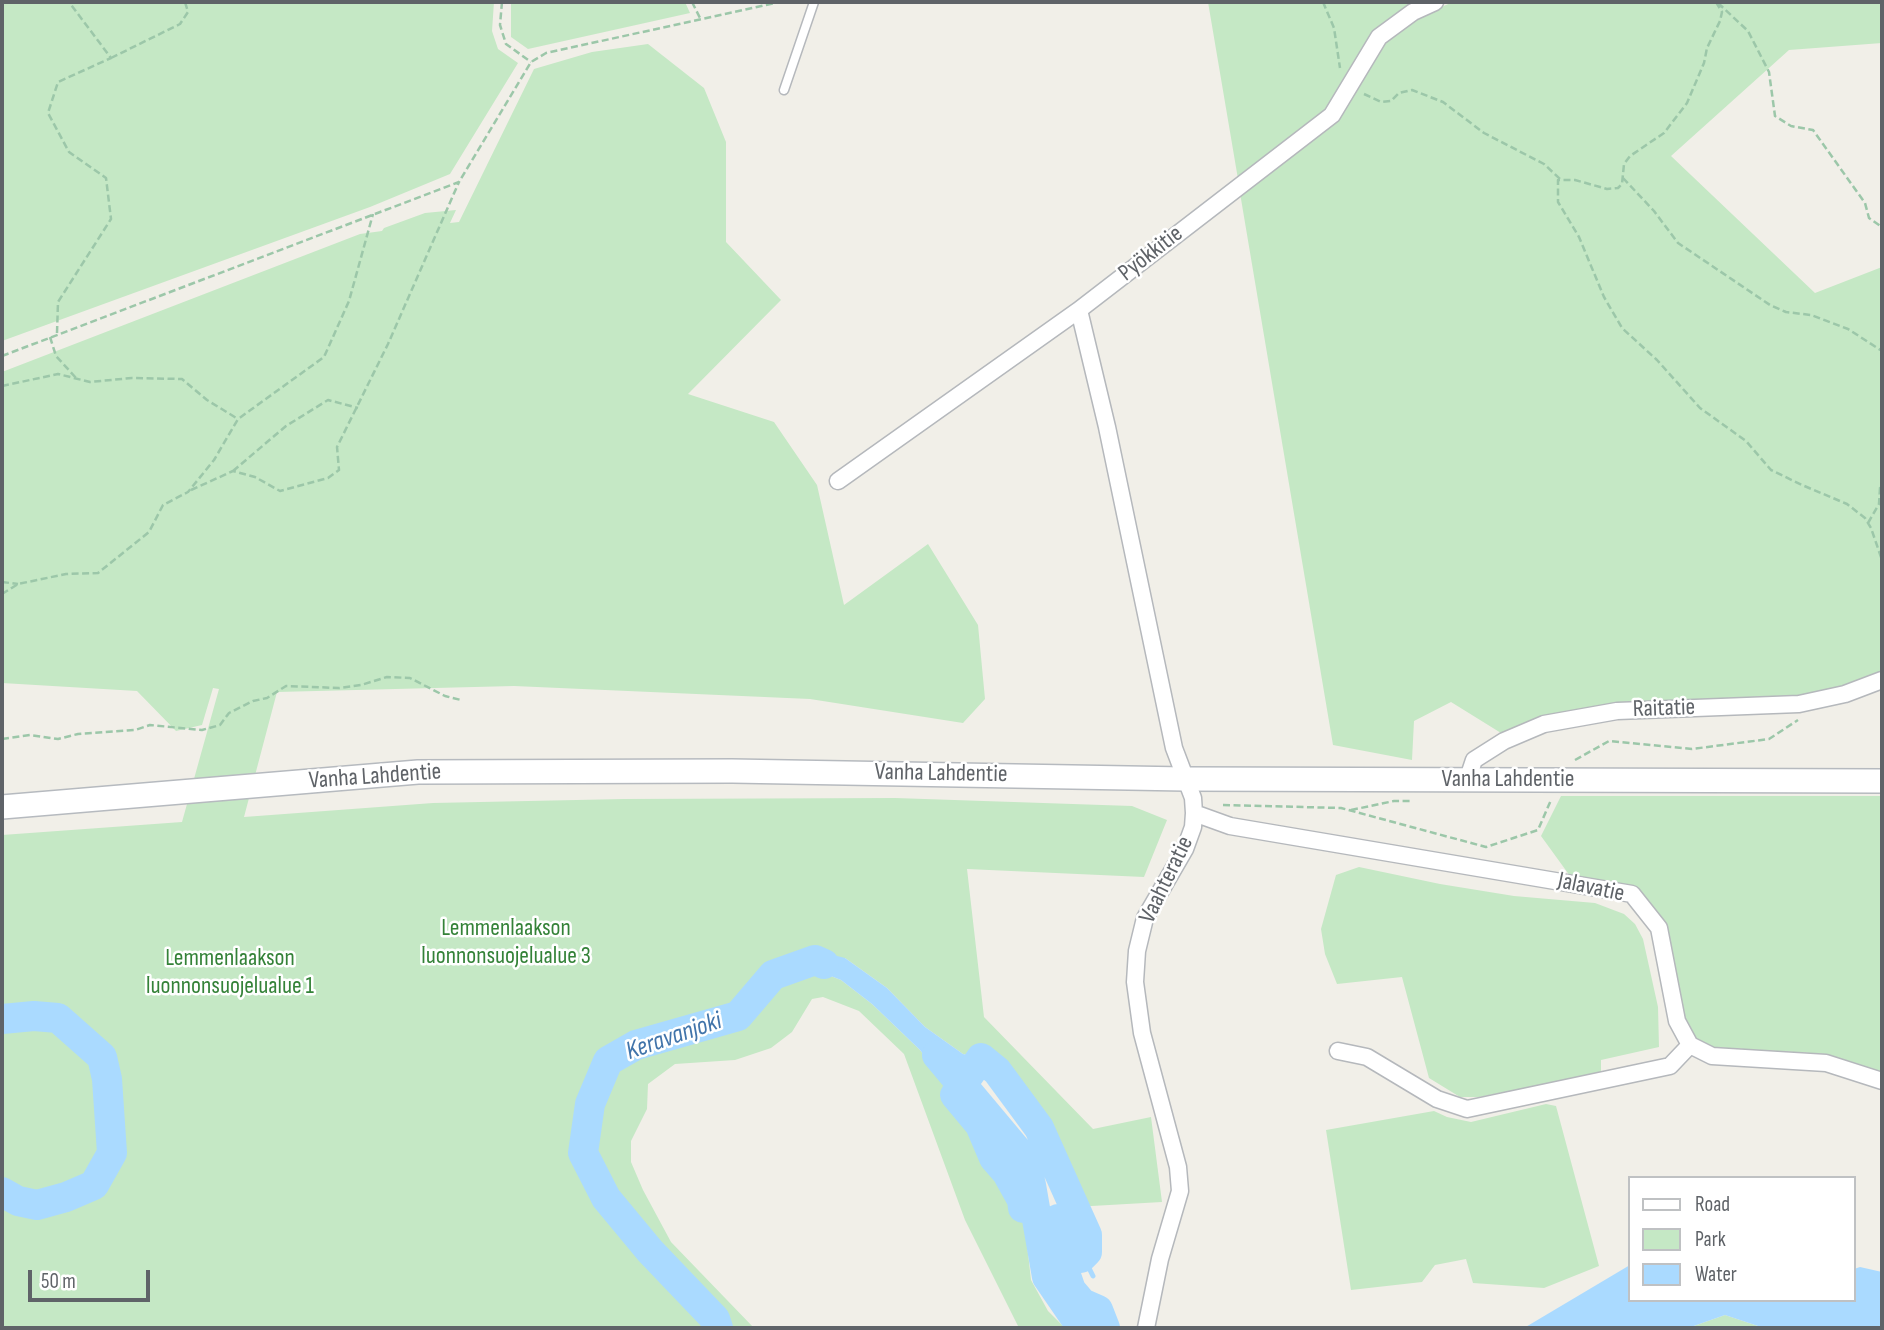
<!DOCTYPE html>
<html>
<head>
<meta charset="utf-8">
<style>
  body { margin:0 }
  #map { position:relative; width:1884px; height:1330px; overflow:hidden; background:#f1efe8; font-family:"Sofia Sans Condensed",sans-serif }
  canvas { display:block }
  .frame { position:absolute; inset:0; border:4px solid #5f6368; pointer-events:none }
  .legend { position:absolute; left:1628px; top:1176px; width:228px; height:126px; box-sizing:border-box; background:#fff; border:2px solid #bfc1c3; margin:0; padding:9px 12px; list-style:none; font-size:21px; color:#5f6368 }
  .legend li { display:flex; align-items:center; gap:14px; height:35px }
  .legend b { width:35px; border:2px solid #bfc1c3 }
  .scale { position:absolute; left:28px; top:1270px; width:122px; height:32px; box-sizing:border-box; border:4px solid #5f6368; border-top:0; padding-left:9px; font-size:21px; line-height:24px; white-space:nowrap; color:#5f6368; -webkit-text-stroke:5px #fff; paint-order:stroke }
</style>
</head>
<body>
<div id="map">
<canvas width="1884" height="1330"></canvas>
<div class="frame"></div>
<ul class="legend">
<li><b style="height:9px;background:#fff"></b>Road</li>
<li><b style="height:19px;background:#c5e8c5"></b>Park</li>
<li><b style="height:19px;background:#aadaff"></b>Water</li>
</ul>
<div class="scale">50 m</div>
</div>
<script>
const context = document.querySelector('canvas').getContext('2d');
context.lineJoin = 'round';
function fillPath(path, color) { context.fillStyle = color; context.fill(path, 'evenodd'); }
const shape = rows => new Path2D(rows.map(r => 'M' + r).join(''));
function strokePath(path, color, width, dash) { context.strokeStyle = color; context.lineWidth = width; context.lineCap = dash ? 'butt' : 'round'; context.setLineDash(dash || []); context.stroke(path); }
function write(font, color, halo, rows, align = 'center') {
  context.font = font + ' "Sofia Sans Condensed",sans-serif'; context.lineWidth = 5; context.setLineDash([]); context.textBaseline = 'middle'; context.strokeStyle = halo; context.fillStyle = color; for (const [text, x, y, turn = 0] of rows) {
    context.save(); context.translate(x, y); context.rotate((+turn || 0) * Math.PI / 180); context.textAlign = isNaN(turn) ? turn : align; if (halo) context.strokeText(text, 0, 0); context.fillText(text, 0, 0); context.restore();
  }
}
fillPath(shape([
  [2,2,494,2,492,31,498,49,518,63,450,174,370,207,2,341],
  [511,2,685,2,690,13,528,49,511,37],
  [1208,2,1413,2,1373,34,1327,110,1238,179],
  [1453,2,1882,2,1882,43,1789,50,1671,156,1815,293,1882,267,1882,674,1845,689,1798,699,1539,718,1501,733,1451,702,1414,721,1412,760,1333,745,1240,193,1340,117,1385,43,1418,17],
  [648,44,704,88,726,142,726,242,781,300,688,394,774,422,817,485,844,605,928,544,978,625,985,699,963,723,810,699,514,686,277,692,244,817,433,803,624,799,895,798,1132,806,1167,820,1144,877,967,869,984,1017,1093,1129,1151,1117,1162,1202,1074,1207,1039,1128,997,1071,981,1058,963,1054,925,1027,887,988,845,958,818,971,841,980,872,1004,920,1050,980,1125,994,1158,1007,1173,1022,1200,1031,1280,1048,1311,1065,1328,1019,1328,965,1220,904,1054,859,1011,823,997,812,999,792,1032,771,1048,735,1060,675,1064,648,1084,647,1109,631,1141,631,1162,643,1190,671,1242,754,1328,2,1328,2,835,182,822,219,689,213,688,202,725,176,731,137,691,2,683,2,372,360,234,382,231,384,228,425,213,456,210,450,223,459,222,534,69,592,52],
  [1561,796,1882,796,1882,1072,1827,1054,1711,1047,1693,1040,1683,1016,1666,925,1637,887,1570,876,1541,836],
  [1359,867,1440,884,1514,896,1595,903,1624,914,1635,924,1643,939,1658,1007,1659,1047,1601,1060,1601,1073,1479,1097,1460,1097,1429,1078,1402,977,1337,984,1325,954,1321,929,1336,875],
  [1546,1104,1556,1106,1599,1266,1544,1288,1473,1283,1466,1259,1435,1265,1422,1282,1351,1290,1326,1130,1434,1111,1447,1117,1471,1122],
  [1725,1315,1764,1328,1688,1328]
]), '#c5e8c5');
fillPath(shape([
  [810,949,845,958,887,988,925,1027,963,1054,981,1058,955,1095,920,1050,872,1004,841,980,818,971,792,978,782,963],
  [1630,1265,1630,1300,1854,1300,1854,1269,1860,1267,1882,1272,1882,1328,1764,1328,1725,1315,1688,1328,1524,1328]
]), '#aadaff');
strokePath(shape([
  [1083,1256,1093,1276],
  [1090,1328,1101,1304]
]), '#aadaff', 5);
strokePath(shape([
  [2,1019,34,1016,58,1018,102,1057,107,1079,112,1153,94,1185,66,1197,37,1205,18,1201,2,1192],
  [937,1055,1025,1160,1031,1185,1047,1277,1082,1328],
  [1023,1208,1022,1200,1007,1173,994,1158,980,1125,955,1095,981,1058,997,1071,1039,1128,1087,1235,1087,1252,1081,1258,1074,1249,1068,1232,1058,1219,1051,1223,1052,1234,1071,1290,1082,1303,1098,1310,1105,1328],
  [718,1328,715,1319,650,1251,606,1198,583,1153,590,1104,608,1061,636,1045,738,1016,773,975,815,960,824,964]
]), '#aadaff', 30);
const lane = shape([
  [784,90,814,2]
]);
const street = shape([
  [1079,310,1107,427,1174,748,1193,798,1194,813,1193,827,1185,849,1145,918,1137,951,1135,982,1142,1033,1178,1167,1180,1191,1160,1259,1146,1328],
  [838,481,1079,310,1332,115,1379,37,1413,12,1435,2],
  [1467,781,1474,760,1504,741,1544,724,1617,711,1799,704,1845,694,1882,680],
  [1194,813,1230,826,1632,894,1659,928,1677,1021,1690,1045,1712,1056,1826,1063,1882,1081],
  [1338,1051,1367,1057,1437,1099,1467,1109,1670,1066,1690,1045]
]);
const secondary = shape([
  [2,807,418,772,732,771,1185,779,1882,781]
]);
strokePath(lane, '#b5b8bc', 11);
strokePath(street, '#b5b8bc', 19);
strokePath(secondary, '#b6babf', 26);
strokePath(shape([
  [502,2,500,25,506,44,531,62],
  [692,2,701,20],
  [1323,2,1334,28,1340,68],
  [1716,2,1722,12,1720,21,1707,48,1704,63,1687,103,1664,133,1630,156,1624,164,1622,184,1618,188,1607,189,1575,180,1558,180,1558,202,1579,237,1604,297,1622,328,1657,360,1700,408,1746,441,1771,470,1802,485,1847,504,1865,518,1871,528,1882,560],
  [1718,3,1748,31,1769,72,1775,116,1791,126,1813,130,1865,203,1869,218,1882,227],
  [111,58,180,24,188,12,185,2],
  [1364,94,1381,102,1391,101,1399,93,1412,90,1443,102,1484,133,1544,164,1560,179],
  [1623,178,1654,211,1678,243,1770,305,1786,312,1811,315,1848,329,1882,351],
  [57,333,58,302,111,219,106,178,69,152,48,113,58,82,111,58,69,2],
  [50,337,56,356,77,379],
  [2,356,459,182,531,62,546,53,780,2],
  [2,386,58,374,90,382,132,378,182,379,207,400,238,419],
  [233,471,286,426,328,400,358,408],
  [191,490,233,471,255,477,280,491,328,478,339,470,337,447,388,344,459,182],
  [1868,523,1879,504,1880,488,1882,486],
  [2,582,18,584],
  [2,594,18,584,66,574,98,573,149,532,163,505,188,492,214,460,238,419,324,357,349,301,373,214],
  [2,739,30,735,58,739,78,734,135,730,150,725,202,730,220,725,229,713,253,701,267,698,286,686,339,688,361,685,387,677,410,678,445,696,461,700],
  [1575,760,1609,741,1692,749,1769,739,1798,720],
  [1223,805,1341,808,1486,847,1538,830,1551,800],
  [1351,810,1394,801,1410,801]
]), '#9cc7a9', 2.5, [7, 3.5]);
strokePath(lane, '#fff', 8);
strokePath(street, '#fff', 16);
strokePath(secondary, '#fff', 23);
write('24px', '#5f6368', '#fff', [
  ["Pyökkitie",1151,254,-38],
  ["Raitatie",1664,709,-2],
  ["Vanha Lahdentie",941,774,1],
  ["Vanha Lahdentie",375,777,-4],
  ["Vanha Lahdentie",1508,780],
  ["Vaahteratie",1167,880,-64],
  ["Jalavatie",1591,888,12]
]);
write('24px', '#348238', '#fff', [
  ["Lemmenlaakson",506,929],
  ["luonnonsuojelualue 3",506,957],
  ["Lemmenlaakson",230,959],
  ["luonnonsuojelualue 1",230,987]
]);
write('italic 26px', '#4174aa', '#fff', [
  ["Keravanjoki",674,1037,-19]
]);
</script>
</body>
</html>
